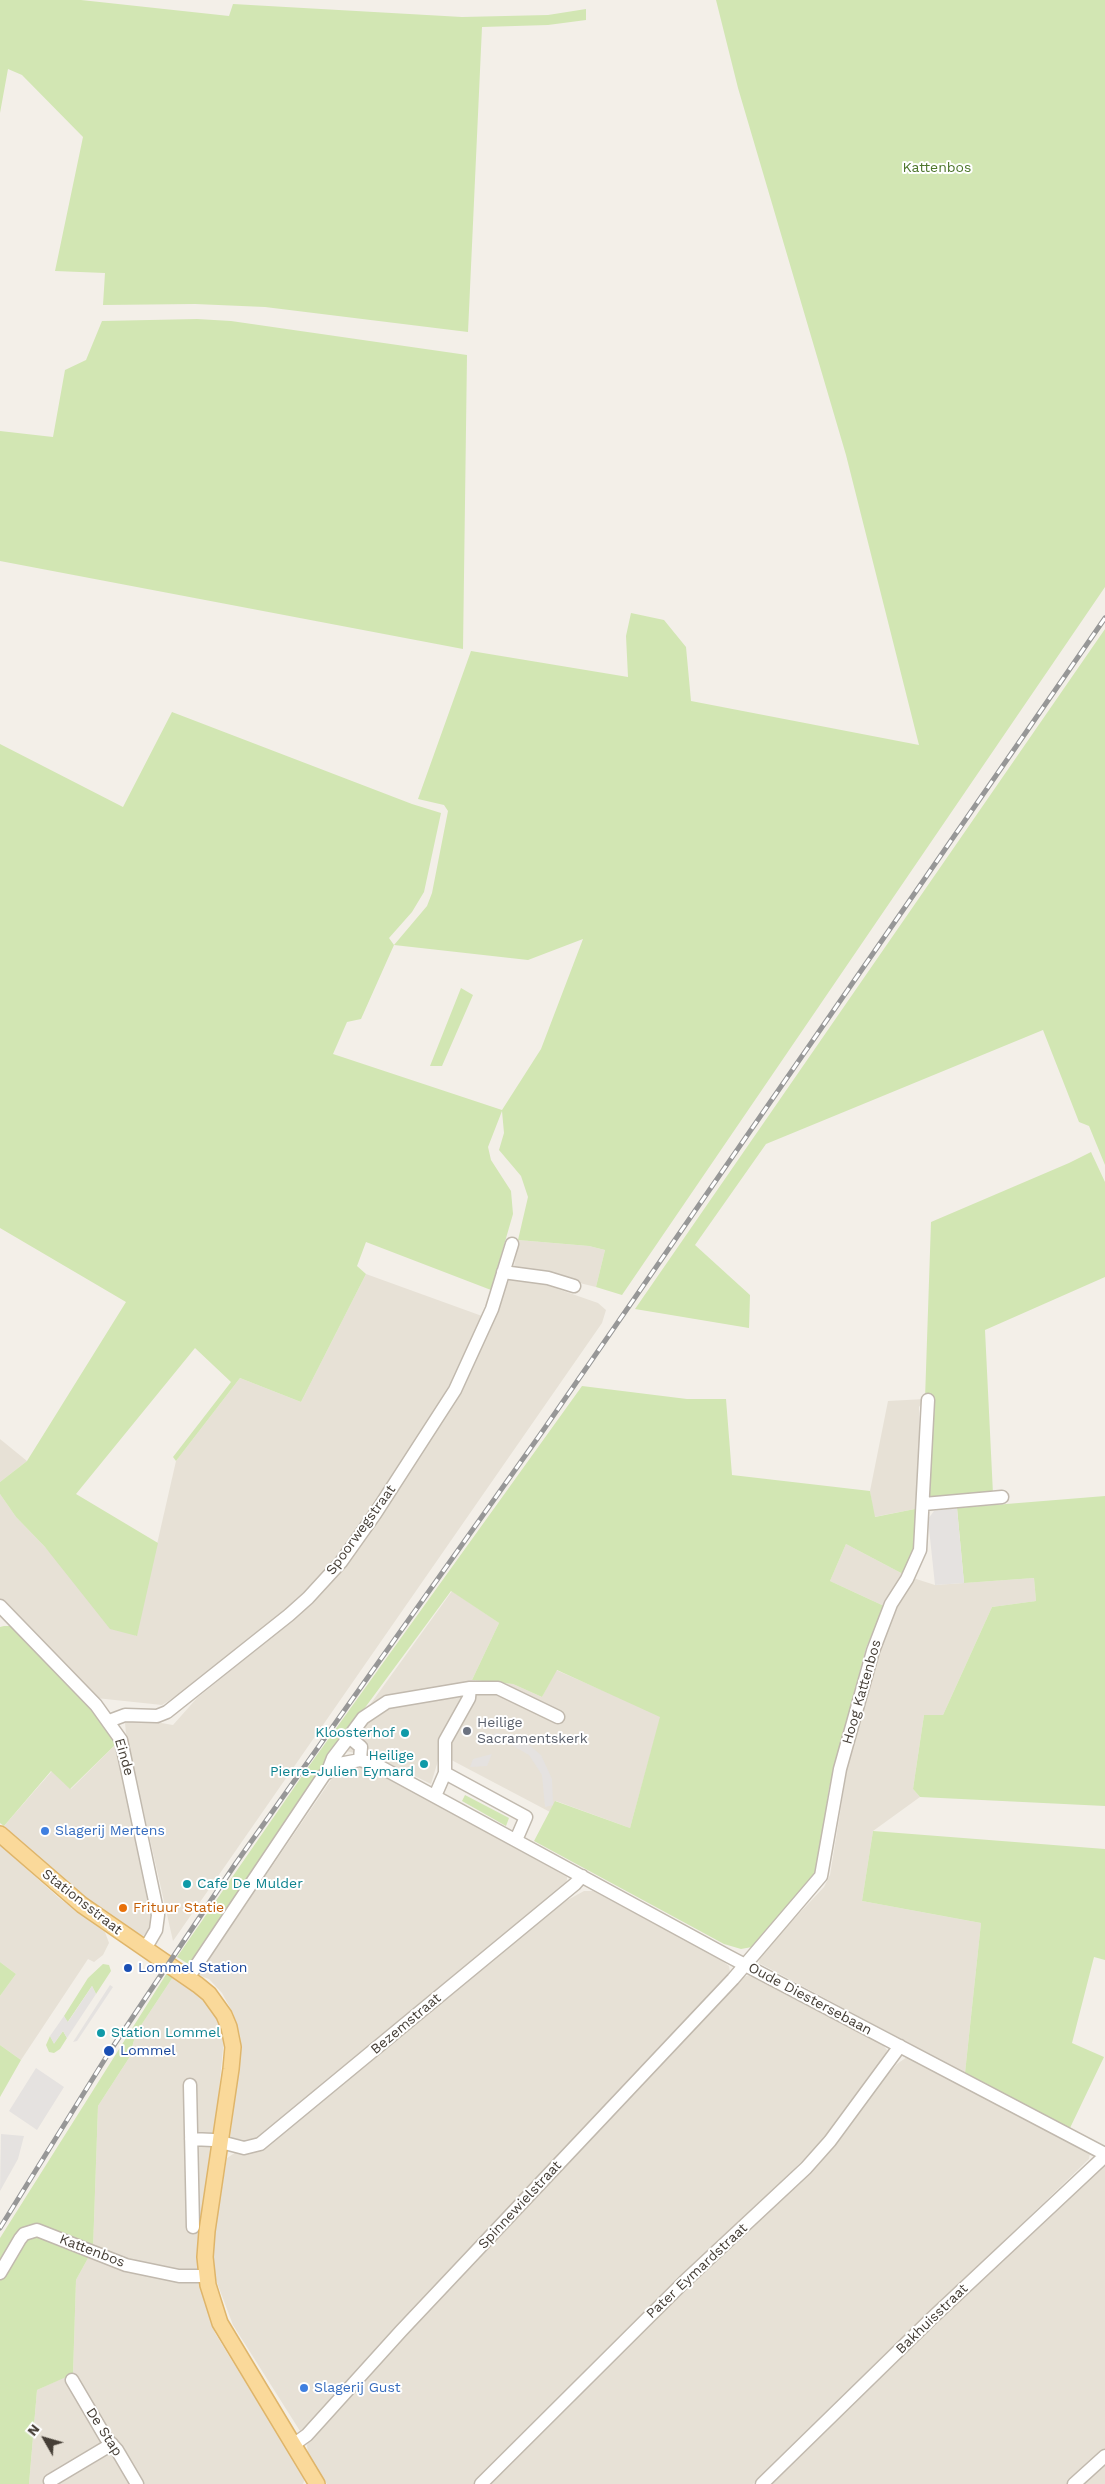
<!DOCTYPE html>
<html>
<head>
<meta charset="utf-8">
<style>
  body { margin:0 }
  #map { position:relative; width:1105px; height:2484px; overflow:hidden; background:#f3efe8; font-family:"Work Sans",sans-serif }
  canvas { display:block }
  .north { position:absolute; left:20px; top:2414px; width:50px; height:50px; -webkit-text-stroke:4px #fff; paint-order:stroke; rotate:308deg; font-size:14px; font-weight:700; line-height:20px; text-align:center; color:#463f37 }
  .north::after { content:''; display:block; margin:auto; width:18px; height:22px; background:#463f37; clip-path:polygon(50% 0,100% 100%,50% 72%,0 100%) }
</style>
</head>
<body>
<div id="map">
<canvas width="1105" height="2484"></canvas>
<div class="north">N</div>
</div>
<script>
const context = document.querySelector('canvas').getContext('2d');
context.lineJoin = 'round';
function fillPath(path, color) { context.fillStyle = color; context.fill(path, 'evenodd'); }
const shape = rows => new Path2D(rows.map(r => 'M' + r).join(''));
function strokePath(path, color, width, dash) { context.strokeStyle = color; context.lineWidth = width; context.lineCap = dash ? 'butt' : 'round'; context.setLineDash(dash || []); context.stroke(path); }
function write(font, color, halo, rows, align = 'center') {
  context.font = font + ' "Work Sans",sans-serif'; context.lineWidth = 4; context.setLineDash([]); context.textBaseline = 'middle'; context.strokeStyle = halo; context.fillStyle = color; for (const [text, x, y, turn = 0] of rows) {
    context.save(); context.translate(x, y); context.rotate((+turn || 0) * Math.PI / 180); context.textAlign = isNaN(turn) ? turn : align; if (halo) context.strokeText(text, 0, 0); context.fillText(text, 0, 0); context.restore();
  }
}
fillPath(shape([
  [518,1240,589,1246,605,1250,596,1287,514,1267],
  [366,1274,482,1316,449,1387,371,1511,338,1557,312,1585,284,1611,190,1687,162,1705,96,1698,0,1599,0,1494,16,1517,45,1547,136,1636,176,1461,240,1378,301,1402],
  [509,1280,532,1280,598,1303,606,1310,602,1323,173,1941,126,1734,125,1723,132,1718,173,1725,197,1698,298,1616,346,1565,459,1393,477,1358],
  [925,1399,919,1407,920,1508,874,1517,870,1491,888,1401],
  [0,1439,27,1461,0,1482],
  [846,1544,903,1574,884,1606,830,1581],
  [913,1578,935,1585,1034,1578,1036,1601,992,1607,943,1715,924,1715,913,1789,920,1797,873,1831,862,1901,981,1923,965,2073,759,1963,760,1955,824,1887,830,1875,850,1751,876,1652,893,1611],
  [452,1591,499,1623,472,1680,513,1684,542,1697,556,1670,661,1716,630,1828,556,1801,550,1812,440,1754,431,1784,380,1759,338,1749],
  [116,1744,154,1908,153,1928,143,1936,109,1916,57,1875,4,1826,52,1771,71,1789],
  [353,1765,373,1769,567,1877,567,1880,563,1887,259,2138,244,2140,230,2138,241,2050,240,2035,233,2013,222,1993,209,1979,198,1975,337,1771],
  [0,1845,59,1898,105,1932,109,1943,103,1955,94,1962,88,1959,21,2060,0,2045,0,1996,16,1974,0,1962],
  [584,1891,593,1891,718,1958,729,1966,730,1972,304,2430,300,2431,233,2325,216,2280,212,2257,216,2223,227,2158,236,2152,260,2150,562,1903],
  [749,1975,882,2044,887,2050,885,2057,835,2125,813,2150,743,2220,474,2484,327,2484,308,2454,307,2445,311,2438,406,2331,741,1978],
  [173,1977,204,1998,216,2015,224,2038,216,2123,199,2261,201,2290,215,2333,305,2479,303,2484,142,2484,110,2430,107,2432,73,2374,76,2280,93,2249,98,2106,129,2058,136,2033],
  [907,2057,1090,2153,1089,2159,753,2484,487,2484,752,2225,897,2064],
  [1105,2165,1105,2449,1067,2484,770,2484,936,2321,1099,2167],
  [65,2377,104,2442,50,2484,29,2484,37,2390],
  [110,2452,114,2458,117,2457,133,2484,53,2484],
  [1105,2463,1105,2484,1082,2484]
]), '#e7e1d6');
fillPath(shape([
  [0,0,81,0,229,16,233,4,462,17,548,15,586,9,586,20,548,25,482,27,468,332,265,307,195,304,103,305,105,273,55,271,83,137,22,75,8,69,0,113],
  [716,0,1105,0,1105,587,622,1295,596,1287,605,1250,589,1246,518,1240,528,1197,521,1176,499,1150,504,1133,502,1111,488,1147,491,1160,511,1191,513,1214,491,1290,366,1242,357,1266,366,1274,301,1402,240,1378,176,1461,173,1457,231,1382,195,1348,76,1494,158,1543,137,1636,110,1629,45,1547,16,1517,0,1494,0,1482,27,1461,126,1302,0,1228,0,744,123,807,172,712,412,804,441,813,424,892,412,912,389,938,394,945,427,906,432,893,448,811,444,805,418,799,471,651,628,677,626,636,631,613,664,620,686,647,691,701,919,745,846,455,738,88],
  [583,939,541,1049,502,1110,333,1054,347,1022,361,1019,394,945,528,960],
  [197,319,231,321,467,355,463,649,0,561,0,431,53,437,65,370,86,360,102,321],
  [1105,629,1105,1165,1089,1126,1079,1122,1043,1030,766,1144,695,1245,750,1295,749,1328,635,1309],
  [461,988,473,995,442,1066,430,1066],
  [1091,1152,1105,1182,1105,1277,985,1330,993,1494,933,1497,927,1495,925,1399,931,1222,1069,1163],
  [582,1386,687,1399,726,1399,732,1475,870,1491,875,1517,920,1508,916,1546,903,1574,846,1544,830,1581,884,1606,866,1648,840,1746,829,1788,818,1867,812,1879,752,1947,741,1949,724,1944,534,1841,555,1801,630,1828,660,1717,557,1670,542,1697,513,1684,472,1680,499,1623,451,1591,322,1766,190,1965,177,1957,309,1766],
  [1105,1496,1105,1806,920,1797,913,1789,924,1715,943,1715,992,1607,1036,1601,1034,1578,964,1583,957,1508],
  [4,1626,12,1626,103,1721,116,1744,70,1789,51,1771,4,1826,0,1823,0,1627],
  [465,1795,509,1818,506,1826,462,1801],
  [873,1831,1105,1849,1105,1960,1094,1957,1072,2043,1104,2057,1070,2128,965,2073,981,1923,862,1901],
  [0,1962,16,1974,0,1996],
  [103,1964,109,1965,111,1971,96,1994,92,1986,67,2023,64,2016,88,1978],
  [167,1973,173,1977,136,2033,129,2058,98,2106,93,2249,76,2280,73,2374,37,2390,29,2484,0,2484,0,2238],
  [63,2031,67,2038,60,2049,54,2053,49,2052,46,2045,50,2036,54,2043],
  [0,2045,21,2060,0,2097]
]), '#d2e6b3');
fillPath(shape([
  [957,1508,964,1583,935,1585,928,1519,934,1511],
  [497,1733,521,1738,541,1755,552,1779,553,1805,545,1807,542,1775,529,1755,510,1744,488,1742,493,1734],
  [492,1754,487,1766,470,1767,473,1759],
  [110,1985,113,1987,77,2041,73,2042],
  [92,1986,96,1994,67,2038,63,2031,54,2044,50,2036,64,2016,68,2022],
  [36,2068,64,2087,37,2130,9,2111],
  [1,2134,24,2136,18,2159,0,2191]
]), '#e5e2e0');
const minor = shape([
  [503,1272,548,1278,574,1286],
  [924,1504,1002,1497],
  [0,1606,96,1705,121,1740,158,1915,156,1930,145,1949],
  [109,1721,125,1715,157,1716,167,1712,289,1615,308,1598,341,1562,375,1514,455,1390,492,1309,512,1244],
  [360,1760,361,1747,349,1737,363,1718,387,1702,470,1688,498,1688,558,1717],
  [328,1771,333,1758,349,1737],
  [445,1773,445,1741,469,1698,470,1688],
  [435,1796,445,1773,526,1817,516,1840],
  [188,1978,324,1775,339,1764,360,1760,377,1765,728,1956,1105,2154],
  [190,2085,193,2227],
  [191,2139,213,2140,244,2148,260,2144,575,1884,582,1876],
  [0,2273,20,2239,24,2234,37,2230,126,2265,179,2276,207,2276],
  [72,2380,106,2438,117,2450,137,2484],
  [293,2445,307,2435,401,2331,733,1979,821,1876,840,1769,873,1651,891,1604,907,1579,920,1550,928,1400],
  [50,2481,112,2444],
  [481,2484,686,2280,806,2168,830,2141,900,2046],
  [762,2484,931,2319,1105,2156],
  [1074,2484,1105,2456]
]);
const major = shape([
  [0,1834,82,1905,198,1985,209,1994,224,2015,229,2027,233,2047,231,2069,207,2231,205,2257,208,2285,220,2323,317,2484]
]);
strokePath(minor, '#c1b9ae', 15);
strokePath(major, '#dfb56a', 18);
strokePath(minor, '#fff', 12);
strokePath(major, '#fad99a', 15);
const rail = shape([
  [0,2228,110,2051,236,1863,542,1432,1105,618]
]);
strokePath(rail, '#979797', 5);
strokePath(rail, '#fff', 3, [9]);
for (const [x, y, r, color] of [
  [467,1731,5,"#6b7280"],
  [405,1733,5,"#0f9aa8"],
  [424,1764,5,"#0f9aa8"],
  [45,1831,5,"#3f7fe0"],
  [187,1884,5,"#0f9aa8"],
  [123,1908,5,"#e8710a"],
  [128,1968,5,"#1a4fb4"],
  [101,2033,5,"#0f9aa8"],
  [109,2051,6,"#1a4fb4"],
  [304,2388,5,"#3f7fe0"]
]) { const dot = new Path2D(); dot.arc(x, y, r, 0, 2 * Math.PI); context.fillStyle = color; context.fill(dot); strokePath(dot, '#fff', 2); }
write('14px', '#4d762c', '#fff', [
  ["Kattenbos",937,168]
]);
write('14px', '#463f37', '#fff', [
  ["Spoorwegstraat",361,1530,-54],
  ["Hoog Kattenbos",862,1692,-74],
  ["Einde",124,1757,74],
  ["Stationsstraat",82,1902,38],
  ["Oude Diestersebaan",810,1999,28],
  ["Bezemstraat",406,2024,-40],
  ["Spinnewielstraat",520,2205,-47],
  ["Kattenbos",92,2251,21],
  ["Pater Eymardstraat",697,2271,-43],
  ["Bakhuisstraat",932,2319,-44],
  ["De Stap",104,2432,57]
]);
write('14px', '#5b616d', '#fff', [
  ["Heilige",477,1723],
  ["Sacramentskerk",477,1739]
], 'left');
write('14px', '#0d838f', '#fff', [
  ["Kloosterhof",395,1733],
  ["Heilige",414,1756],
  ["Pierre-Julien Eymard",414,1772],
  ["Cafe De Mulder",197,1884,"left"],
  ["Station Lommel",111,2033,"left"]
], 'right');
write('14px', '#366cbe', '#fff', [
  ["Slagerij Mertens",55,1831],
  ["Slagerij Gust",314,2388]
], 'left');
write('14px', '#c56008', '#fff', [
  ["Frituur Statie",133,1908]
], 'left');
write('14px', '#164399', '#fff', [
  ["Lommel Station",138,1968],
  ["Lommel",120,2051]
], 'left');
</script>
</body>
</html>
